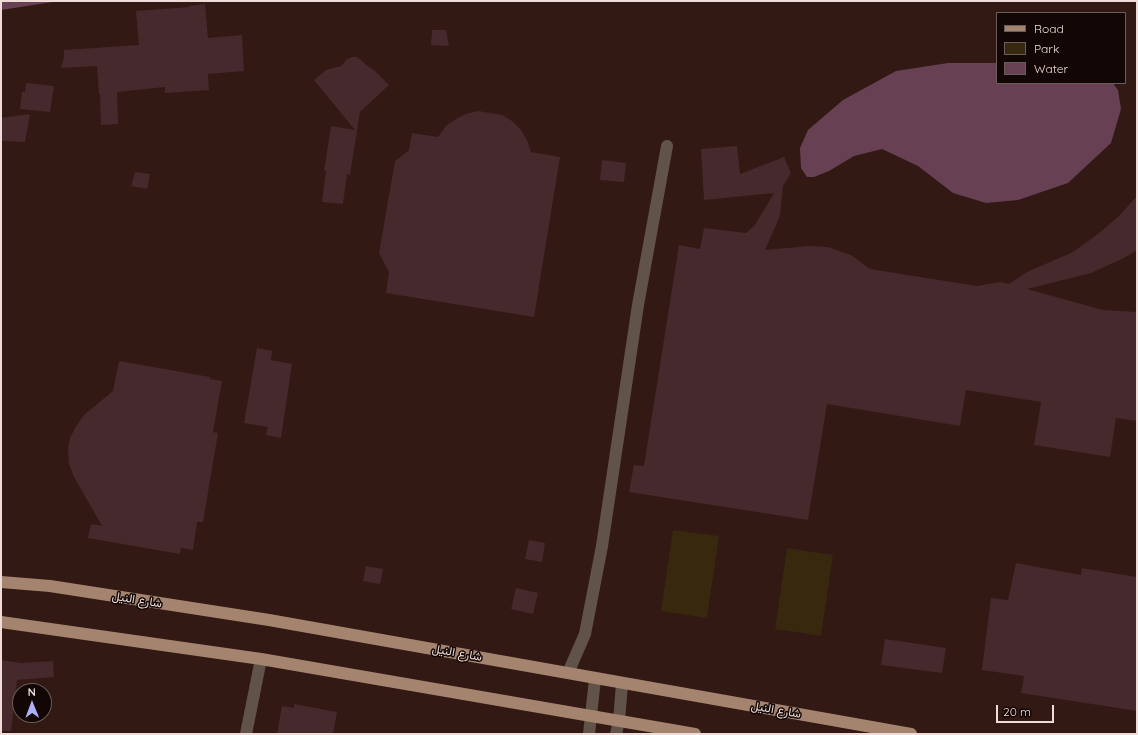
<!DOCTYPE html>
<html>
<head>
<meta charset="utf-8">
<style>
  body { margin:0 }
  #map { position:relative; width:1138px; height:735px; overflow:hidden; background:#321913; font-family:Quicksand,sans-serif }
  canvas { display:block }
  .frame { position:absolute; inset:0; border:2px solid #efdcd8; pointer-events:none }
  .legend { position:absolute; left:996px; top:12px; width:130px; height:72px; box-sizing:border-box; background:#120705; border:1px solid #6a5c59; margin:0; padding:5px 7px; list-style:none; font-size:12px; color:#efdcd8 }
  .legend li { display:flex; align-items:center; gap:8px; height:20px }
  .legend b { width:20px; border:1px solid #6a5c59 }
  .north { position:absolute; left:12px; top:683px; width:40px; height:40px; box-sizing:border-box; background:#120705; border:1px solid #6a5c59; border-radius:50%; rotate:359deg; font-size:11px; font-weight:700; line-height:16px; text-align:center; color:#efdcd8 }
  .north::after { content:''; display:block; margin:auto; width:14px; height:18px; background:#aeaefb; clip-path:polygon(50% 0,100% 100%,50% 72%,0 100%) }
  .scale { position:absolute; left:996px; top:705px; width:58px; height:18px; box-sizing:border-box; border:2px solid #efdcd8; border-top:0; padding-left:5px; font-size:12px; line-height:14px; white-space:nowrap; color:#efdcd8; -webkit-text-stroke:3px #120705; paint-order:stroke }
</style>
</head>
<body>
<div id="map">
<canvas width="1138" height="735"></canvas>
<div class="frame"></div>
<ul class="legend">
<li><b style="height:5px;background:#a5846f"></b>Road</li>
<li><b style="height:11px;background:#38280e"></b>Park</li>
<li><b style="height:11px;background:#674153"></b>Water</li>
</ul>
<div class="north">N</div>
<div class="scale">20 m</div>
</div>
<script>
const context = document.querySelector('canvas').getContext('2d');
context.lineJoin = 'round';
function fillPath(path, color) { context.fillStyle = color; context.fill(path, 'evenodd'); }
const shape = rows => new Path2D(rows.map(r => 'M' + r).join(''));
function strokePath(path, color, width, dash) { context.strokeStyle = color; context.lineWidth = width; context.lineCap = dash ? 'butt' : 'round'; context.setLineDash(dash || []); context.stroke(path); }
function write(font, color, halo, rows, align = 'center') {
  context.font = font + ' Quicksand,Vazirmatn,sans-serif'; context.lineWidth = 3; context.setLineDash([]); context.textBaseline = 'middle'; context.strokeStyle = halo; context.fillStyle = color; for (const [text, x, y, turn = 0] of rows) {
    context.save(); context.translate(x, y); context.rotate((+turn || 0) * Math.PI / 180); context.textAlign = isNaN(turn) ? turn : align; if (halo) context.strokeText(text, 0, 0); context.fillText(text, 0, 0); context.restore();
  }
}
fillPath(shape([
  [673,530,719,536,707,618,661,611],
  [787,548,833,555,821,636,775,629]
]), '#38280e');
fillPath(shape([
  [1,1,59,1,1,10],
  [948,63,997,63,997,83,1113,83,1118,90,1121,109,1111,143,1068,183,1018,200,986,203,953,193,918,166,882,149,854,156,829,171,814,177,807,177,801,168,800,148,808,130,843,100,896,71]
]), '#674153');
fillPath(shape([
  [205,4,208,38,242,35,244,71,208,74,209,90,165,93,165,87,117,92,118,124,101,125,100,94,99,94,97,66,61,68,64,57,64,50,139,45,136,11,189,7,189,6],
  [432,30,446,30,449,46,431,45],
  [352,57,357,57,361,60,365,64,375,71,389,85,360,112,350,175,347,174,343,204,322,202,326,171,324,171,331,126,355,130,314,80,326,70,341,66,347,59],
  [26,83,54,86,50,112,20,109,22,92,25,92],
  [478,111,502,115,512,121,521,130,527,140,531,152,560,157,534,317,386,293,389,272,379,253,395,161,409,150,412,133,438,137,446,126,456,119,466,114],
  [30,114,25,142,1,141,1,118],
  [737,146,740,174,784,157,791,173,783,186,780,216,765,250,809,246,828,247,851,255,870,269,977,286,1000,282,1009,284,1027,272,1073,252,1098,234,1119,216,1137,196,1137,250,1124,258,1091,273,1027,289,1103,310,1137,312,1137,421,1116,418,1110,457,1034,445,1041,402,966,390,960,426,827,404,808,520,629,492,634,465,644,466,679,245,700,249,704,228,746,233,755,225,774,193,704,200,701,149],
  [602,160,626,163,624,182,600,180],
  [135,172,150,174,147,189,131,186],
  [257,348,272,351,271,360,292,364,281,438,266,435,268,427,244,423],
  [119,361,210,377,210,379,222,381,213,432,218,433,203,522,197,522,193,550,181,548,180,554,88,538,91,524,102,526,74,477,69,464,68,449,70,438,75,428,84,415,113,391],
  [529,540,545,543,542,562,525,559],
  [1016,563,1081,575,1082,568,1137,577,1137,711,1021,693,1024,676,982,670,991,598,1008,600],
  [366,566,383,569,380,584,363,581],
  [516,588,538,593,533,614,511,609],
  [885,639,946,648,942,673,881,665],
  [1,660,22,663,53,661,54,677,17,680,11,731,1,731],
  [294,704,337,712,333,734,277,734,282,706,294,708]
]), '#45292d');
strokePath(shape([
  [568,673,585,634,602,546,638,305,667,146],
  [246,734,261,659],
  [589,734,595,679],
  [616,734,619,721,622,684]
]), '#625348', 12);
strokePath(shape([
  [1,582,50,586,269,620,911,734],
  [1,622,261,659,695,734]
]), '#a5846f', 12);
write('12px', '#efdcd8', '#120705', [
  ["شارع النيل",137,600,9],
  ["شارع النيل",457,653,10],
  ["شارع النيل",776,710,10]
]);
</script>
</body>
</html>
